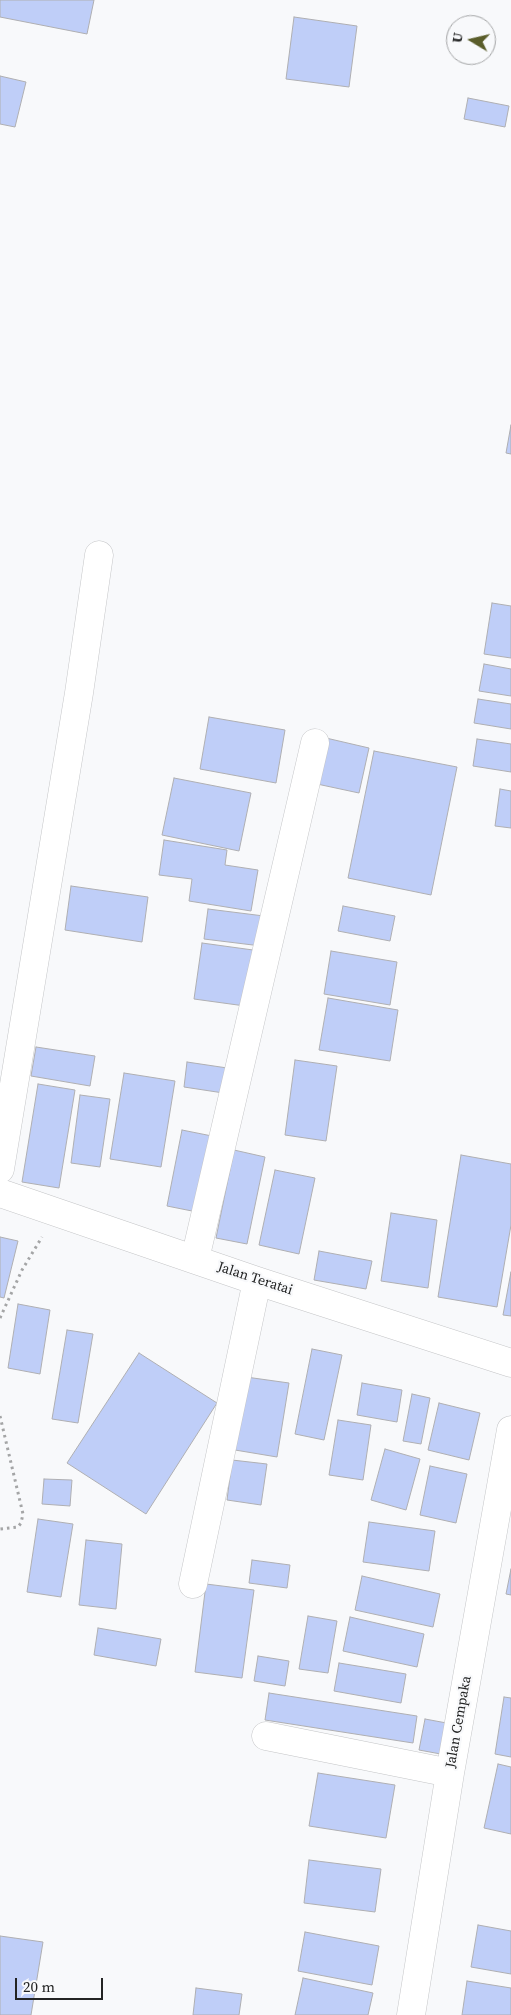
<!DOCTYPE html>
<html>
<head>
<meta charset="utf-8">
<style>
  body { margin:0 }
  #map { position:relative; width:511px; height:2015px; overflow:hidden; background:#f8f9fb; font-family:"Source Serif 4",serif }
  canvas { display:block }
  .north { position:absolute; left:446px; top:15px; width:50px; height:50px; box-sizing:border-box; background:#f8f9fb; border:1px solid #a3a4a5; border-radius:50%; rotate:279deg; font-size:14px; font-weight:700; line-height:20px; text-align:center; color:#232424 }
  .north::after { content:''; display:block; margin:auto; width:18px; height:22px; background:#5a5d2a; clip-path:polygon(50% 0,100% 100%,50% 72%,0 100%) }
  .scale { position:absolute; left:15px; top:1978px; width:88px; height:22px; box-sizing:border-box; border:2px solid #232424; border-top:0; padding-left:6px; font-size:15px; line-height:18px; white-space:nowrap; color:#232424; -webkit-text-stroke:4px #f8f9fb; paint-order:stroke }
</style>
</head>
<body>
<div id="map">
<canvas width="511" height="2015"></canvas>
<div class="north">U</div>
<div class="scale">20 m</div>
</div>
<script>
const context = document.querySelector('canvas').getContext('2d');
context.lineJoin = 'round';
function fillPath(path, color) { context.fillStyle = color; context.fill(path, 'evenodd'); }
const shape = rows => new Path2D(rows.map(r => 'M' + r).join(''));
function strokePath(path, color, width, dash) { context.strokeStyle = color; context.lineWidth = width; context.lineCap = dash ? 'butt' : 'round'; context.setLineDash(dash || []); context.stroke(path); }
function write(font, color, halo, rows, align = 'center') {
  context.font = font + ' "Source Serif 4",serif'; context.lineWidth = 4.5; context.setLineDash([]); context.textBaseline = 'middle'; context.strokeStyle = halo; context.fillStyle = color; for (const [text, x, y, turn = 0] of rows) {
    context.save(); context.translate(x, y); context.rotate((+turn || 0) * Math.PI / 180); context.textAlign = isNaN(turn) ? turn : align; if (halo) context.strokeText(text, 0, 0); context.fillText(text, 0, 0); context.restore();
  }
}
const building = shape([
  [0,0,94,0,87,34,0,17,0,0],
  [294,17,357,26,349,87,286,79,294,17],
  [0,76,26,82,15,127,0,124,0,76],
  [468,98,509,106,505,127,464,119,468,98],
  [511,425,511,454,506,453,511,425],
  [492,603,511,606,511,658,484,654,492,603],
  [484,664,511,669,511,696,479,691,484,664],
  [478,699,511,704,511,729,474,723,478,699],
  [209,717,285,730,276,783,200,769,209,717],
  [326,738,369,748,359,793,317,784,326,738],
  [477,739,511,744,511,772,473,766,477,739],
  [374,751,457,767,431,895,348,878,374,751],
  [174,778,251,793,239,851,162,835,174,778],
  [500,789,511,791,511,828,495,826,500,789],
  [164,840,227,850,225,865,258,870,251,911,189,901,192,879,159,875,164,840],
  [71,886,148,897,142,942,65,930,71,886],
  [343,906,395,916,390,941,338,931,343,906],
  [208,909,264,916,261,946,204,939,208,909],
  [202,943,253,950,245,1006,194,999,202,943],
  [331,951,397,962,390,1005,324,994,331,951],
  [328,998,398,1010,390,1061,319,1050,328,998],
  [36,1047,95,1056,90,1086,31,1076,36,1047],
  [295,1060,337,1066,326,1141,285,1135,295,1060],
  [187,1062,234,1069,230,1094,184,1087,187,1062],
  [124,1073,175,1081,161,1167,110,1159,124,1073],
  [38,1084,75,1090,59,1188,22,1182,38,1084],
  [80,1095,110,1099,100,1167,71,1163,80,1095],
  [182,1130,217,1137,202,1213,167,1206,182,1130],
  [234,1150,265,1157,247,1244,216,1238,234,1150],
  [461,1155,511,1164,511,1225,497,1307,438,1297,461,1155],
  [275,1170,315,1178,299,1254,259,1245,275,1170],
  [391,1213,437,1220,428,1288,381,1281,391,1213],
  [0,1237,18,1241,4,1298,0,1297,0,1237],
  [319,1251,372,1261,366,1289,314,1280,319,1251],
  [511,1272,511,1316,503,1315,511,1272],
  [18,1304,50,1310,40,1374,8,1368,18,1304],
  [67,1330,93,1334,78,1423,52,1419,67,1330],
  [312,1349,342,1355,324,1440,295,1434,312,1349],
  [139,1353,217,1403,146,1514,67,1463,139,1353],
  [246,1377,289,1383,277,1457,235,1450,246,1377],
  [362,1383,402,1390,397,1422,357,1415,362,1383],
  [412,1394,430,1398,421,1444,403,1441,412,1394],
  [439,1403,480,1413,469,1460,428,1450,439,1403],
  [338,1420,371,1425,363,1480,329,1475,338,1420],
  [385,1449,420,1459,406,1510,371,1500,385,1449],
  [232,1460,267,1464,261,1505,227,1500,232,1460],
  [430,1466,467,1474,456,1523,420,1515,430,1466],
  [44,1479,72,1480,70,1506,42,1504,44,1479],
  [38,1519,73,1524,61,1597,27,1592,38,1519],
  [369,1522,435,1531,429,1571,363,1562,369,1522],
  [86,1540,122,1544,116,1609,79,1605,86,1540],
  [252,1560,290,1565,287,1588,249,1583,252,1560],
  [511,1569,511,1595,506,1594,511,1569],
  [362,1576,440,1594,433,1627,355,1610,362,1576],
  [206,1584,254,1590,242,1678,195,1672,206,1584],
  [308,1616,337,1621,328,1673,299,1669,308,1616],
  [350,1617,424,1634,417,1667,343,1651,350,1617],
  [98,1628,161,1639,156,1666,94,1655,98,1628],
  [258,1656,289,1661,285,1686,254,1681,258,1656],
  [339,1663,406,1674,401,1703,334,1691,339,1663],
  [269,1693,417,1716,413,1743,265,1720,269,1693],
  [504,1697,511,1698,511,1757,495,1754,504,1697],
  [425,1719,452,1724,446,1755,419,1750,425,1719],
  [498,1764,511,1767,511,1834,484,1828,498,1764],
  [318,1773,395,1785,386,1838,309,1826,318,1773],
  [309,1860,381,1869,375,1912,304,1903,309,1860],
  [478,1925,511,1931,511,1974,471,1967,478,1925],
  [305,1932,379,1946,372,1985,298,1971,305,1932],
  [0,1936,43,1942,31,2015,0,2015,0,1936],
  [303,1978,373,1993,368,2015,295,2015,303,1978],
  [467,1981,511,1988,511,2015,462,2015,467,1981],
  [196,1988,242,1994,239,2015,193,2015,196,1988]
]);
fillPath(building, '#bfcef8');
strokePath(building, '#afafb2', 1);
const minor = shape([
  [0,1169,79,693,99,555],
  [0,1193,257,1281,511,1363],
  [195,1259,315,743],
  [193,1584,257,1281],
  [266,1736,450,1773],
  [411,2015,450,1773,511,1430]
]);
strokePath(minor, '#c4c5c7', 29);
strokePath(shape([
  [0,1318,22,1270,42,1237],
  [0,1416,23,1514,21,1523,18,1527,0,1529]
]), '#a4a5a6', 3, [2.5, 4]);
strokePath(minor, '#fff', 28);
write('14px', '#232424', '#f8f9fb', [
  ["Jalan Teratai",255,1279,18],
  ["Jalan Cempaka",459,1722,-80]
]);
</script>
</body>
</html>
